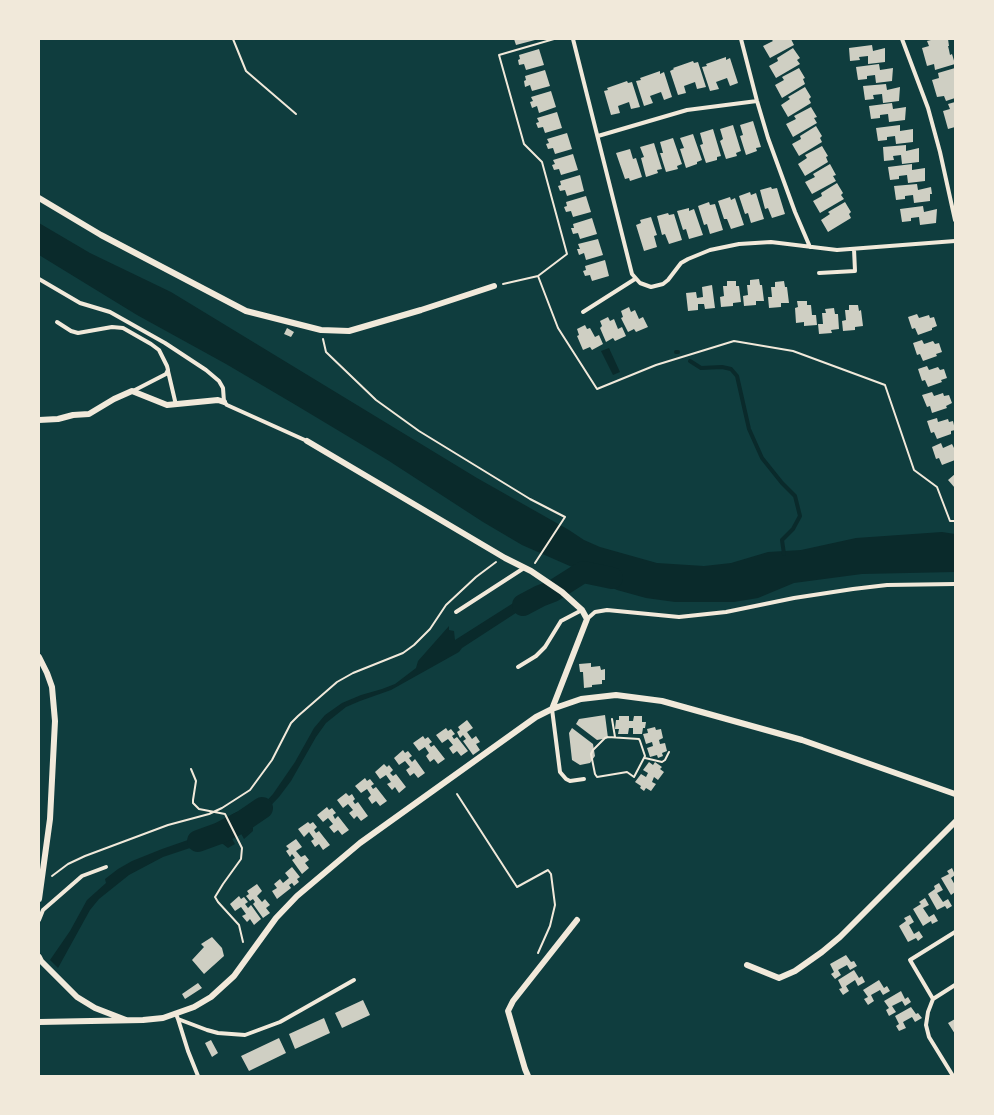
<!DOCTYPE html>
<html>
<head>
<meta charset="utf-8">
<style>
  body { margin:0 }
  #map { position:relative; width:994px; height:1115px; overflow:hidden; background:#0f3d3e; font-family:Rubik,sans-serif }
  canvas { display:block }
  .frame { position:absolute; inset:0; border:40px solid #f1e9da; pointer-events:none }
</style>
</head>
<body>
<div id="map">
<canvas width="994" height="1115"></canvas>
<div class="frame"></div>
</div>
<script>
const context = document.querySelector('canvas').getContext('2d');
context.lineJoin = 'round';
function fillPath(path, color) { context.fillStyle = color; context.fill(path, 'evenodd'); }
const shape = rows => new Path2D(rows.map(r => 'M' + r).join(''));
function strokePath(path, color, width, dash) { context.strokeStyle = color; context.lineWidth = width; context.lineCap = dash ? 'butt' : 'round'; context.setLineDash(dash || []); context.stroke(path); }
fillPath(shape([
  [39,223,90,253,171,292,477,478,569,530,584,540,600,547,657,563,704,566,731,563,768,552,801,550,856,538,942,532,955,534,955,572,862,574,794,583,758,598,734,602,675,602,646,598,617,590,597,581,572,567,522,545,483,522,389,461,294,404,226,364,137,315,39,255],
  [609,348,620,372,613,375,601,351],
  [544,588,553,597,539,601,522,609,462,648,459,652,391,690,360,701,346,707,326,723,316,737,291,781,279,797,253,824,253,831,244,839,231,815,241,810,245,813,262,806,273,794,295,762,314,728,325,715,342,703,361,695,382,689,395,684,416,668,418,661,449,626,449,630,454,631,455,640,518,600,533,595],
  [222,821,235,844,228,848,219,841,214,840,163,857,129,875,99,899,90,910,58,968,50,960,70,931,87,900,106,883,105,879,118,869,132,861,162,849,208,833,212,831,213,825]
]), '#0a2a2b');
strokePath(shape([
  [676,352,678,352],
  [690,361,701,368,722,367,731,369,737,376,749,429,762,458,782,483,795,496,800,516,793,529,782,540,784,554]
]), '#0a2a2b', 4);
strokePath(shape([
  [523,605,540,596,553,591,583,572,612,578],
  [198,841,220,833,243,821,262,808]
]), '#0a2a2b', 22);
fillPath(shape([
  [514,39,534,39,535,40,516,45],
  [771,39,791,39,794,45,770,58,763,46,773,41],
  [935,39,948,39,949,46,948,46,949,50,950,55,952,54,955,64,935,70,934,64,927,66,922,48,929,46,927,41],
  [872,45,873,51,885,48,885,62,868,64,868,56,859,57,860,60,850,61,849,48],
  [793,48,800,58,797,60,800,64,776,78,769,66,778,61,777,58],
  [539,49,544,65,526,70,524,64,519,65,518,60,520,59,519,55],
  [726,57,726,60,730,58,738,83,730,86,727,78,716,82,719,89,710,91,702,67,707,66,706,64],
  [693,61,694,63,698,62,706,87,697,89,695,82,684,86,686,93,678,95,670,71,674,69,673,68],
  [879,64,880,70,893,68,892,81,876,83,875,75,867,76,867,79,858,80,856,67],
  [799,68,805,78,803,79,805,84,782,98,775,85,784,80,782,77],
  [955,68,955,98,946,101,944,96,937,97,932,80,939,78,938,73],
  [545,70,550,86,532,91,530,85,525,87,524,81,526,80,525,76],
  [660,71,660,74,664,72,672,97,664,100,661,92,650,96,653,103,644,106,636,81,641,80,640,78],
  [627,81,628,83,632,82,640,107,631,109,629,102,618,106,620,113,611,115,604,91,608,90,607,88],
  [886,84,887,90,900,87,899,101,883,103,882,94,873,95,874,99,865,100,863,86],
  [805,87,811,97,809,99,811,103,788,117,781,105,790,99,788,97],
  [551,91,556,107,539,113,537,106,532,108,530,102,533,101,531,97],
  [955,102,955,127,948,129,943,111,950,109,948,104],
  [892,103,893,109,906,107,905,120,889,122,888,114,880,115,880,118,871,119,869,106],
  [811,107,817,117,814,118,817,123,793,137,786,124,796,119,794,116],
  [557,112,562,128,545,133,543,127,538,128,536,123,539,122,537,118],
  [753,121,761,147,756,148,757,151,746,155,740,136,743,135,740,125],
  [733,125,741,151,736,153,737,156,726,159,720,141,723,139,720,129],
  [900,125,900,131,913,129,913,142,896,144,895,136,887,137,887,140,878,141,876,128],
  [816,126,822,136,820,138,822,142,799,156,792,144,801,139,800,136],
  [713,129,721,156,717,157,717,160,706,163,700,145,703,144,700,133],
  [567,133,572,149,555,154,553,148,548,149,546,144,549,143,547,139],
  [693,134,702,160,697,162,697,164,686,168,680,149,684,148,680,138],
  [673,138,682,164,677,166,678,169,666,172,660,153,663,153,660,142],
  [654,143,662,169,657,170,658,173,646,177,641,158,644,157,640,147],
  [906,145,906,151,919,148,919,162,902,164,901,155,893,156,894,160,884,161,883,147],
  [822,146,828,156,826,157,828,162,805,176,798,164,807,158,805,155],
  [630,149,633,159,636,158,642,177,630,181,629,178,625,179,616,153],
  [573,154,578,170,561,175,559,169,554,170,552,165,555,164,553,160],
  [830,164,836,175,833,176,836,181,812,194,805,182,815,177,813,174],
  [912,164,912,170,925,168,925,181,908,183,907,175,899,176,899,179,890,180,888,167],
  [580,175,584,191,567,196,565,190,560,191,558,186,561,185,560,181],
  [837,183,843,193,841,195,844,199,820,213,813,201,822,196,821,193],
  [917,184,918,190,931,187,932,194,930,194,930,201,914,203,913,195,905,196,905,199,896,200,894,186],
  [771,187,772,189,777,188,785,214,772,218,768,208,765,209,760,190],
  [750,192,751,195,756,193,764,219,751,223,748,213,745,214,739,196],
  [586,196,591,212,573,217,571,211,566,212,564,207,567,206,566,202],
  [730,197,731,200,735,198,744,225,731,229,727,219,724,219,718,201],
  [709,202,710,205,715,204,723,230,710,234,707,224,704,225,698,206],
  [845,202,851,212,849,214,851,218,828,232,821,220,830,214,828,212],
  [923,206,924,212,937,209,936,223,920,225,919,217,911,218,911,221,902,222,900,209],
  [689,208,689,211,694,209,703,235,689,239,686,229,683,230,677,211],
  [668,213,669,215,674,214,682,240,669,244,665,234,662,235,657,216],
  [651,217,657,235,654,236,657,247,644,251,636,225,641,223,640,220],
  [592,218,597,234,580,239,578,233,573,234,571,228,574,228,573,224],
  [598,239,603,255,586,260,584,253,579,255,577,249,580,249,578,244],
  [605,260,609,276,592,281,590,275,585,276,583,271,586,270,585,266],
  [759,279,760,285,762,285,764,301,756,301,756,305,744,306,743,296,748,295,747,285,750,285,750,280],
  [727,281,736,281,736,286,739,286,741,302,733,303,733,306,721,307,720,297,724,296,723,286,727,286],
  [784,281,785,287,787,287,789,303,781,303,781,307,769,308,768,297,772,297,771,287,775,287,775,282],
  [712,285,715,308,705,309,704,304,698,304,698,310,688,311,686,293,696,292,697,298,703,297,702,287],
  [797,301,807,301,807,305,811,305,812,315,816,315,817,325,804,326,804,322,796,323,795,308,798,307],
  [849,305,858,305,859,311,861,310,863,326,855,327,855,330,843,331,842,321,846,320,845,310,849,310],
  [629,307,631,312,635,310,639,319,643,317,648,327,636,332,634,329,628,332,621,318,623,317,621,311],
  [834,308,835,314,838,314,839,329,831,330,832,333,819,334,818,324,823,324,822,313,826,313,825,309],
  [917,314,919,318,929,315,930,318,934,317,937,326,932,328,932,330,918,335,915,328,912,329,908,317],
  [608,317,610,321,614,319,618,329,622,327,626,336,615,341,613,338,606,342,600,328,602,326,600,321],
  [585,325,587,329,590,328,595,337,599,335,603,344,592,350,590,347,583,350,577,336,579,335,577,329],
  [287,328,294,332,291,337,284,334],
  [922,340,924,344,933,341,935,344,939,343,942,352,936,354,937,356,923,361,920,354,917,355,913,343],
  [927,366,929,370,938,367,940,370,944,369,947,378,941,380,942,382,928,387,925,380,922,381,918,369],
  [932,392,934,396,943,393,944,396,949,395,952,403,946,406,947,408,932,413,930,406,927,407,922,395],
  [937,418,938,422,948,419,949,422,953,421,955,430,951,431,951,434,937,439,934,432,931,433,927,421],
  [941,443,943,448,952,444,954,448,955,448,955,460,942,465,939,458,936,459,932,447],
  [955,474,955,488,948,480],
  [591,663,591,667,600,666,601,670,605,669,605,680,602,680,602,684,592,685,592,687,584,688,583,672,580,672,579,664],
  [605,715,608,738,597,740,576,724,579,719],
  [619,716,629,716,629,721,633,721,634,716,642,716,642,722,646,722,645,728,643,728,642,734,633,734,633,728,629,728,628,734,618,734,619,729,615,729,616,720,619,720],
  [467,720,473,728,467,732,472,739,476,736,480,742,476,744,480,750,473,755,463,741,466,739,463,735,460,738,457,732,460,730,458,727],
  [655,727,656,730,661,729,663,738,659,740,660,744,665,743,667,751,662,753,663,756,658,758,657,755,650,757,647,748,653,746,652,742,646,744,643,734,648,733,647,729],
  [446,728,448,731,451,729,455,734,452,736,454,739,457,737,468,751,461,756,457,751,453,754,449,748,453,745,448,739,442,743,436,735],
  [572,728,593,744,595,756,590,763,580,765,572,760,569,733],
  [423,736,425,739,428,737,432,742,429,744,431,747,434,745,445,759,438,764,434,759,430,762,426,756,429,753,425,747,419,751,413,743],
  [403,750,405,753,408,751,412,756,409,758,412,762,415,759,425,773,418,778,414,773,410,776,406,770,410,767,405,761,399,765,394,758],
  [649,762,653,765,655,762,662,767,660,769,664,772,658,780,654,777,652,782,656,784,651,791,646,788,644,791,640,788,641,786,635,782,641,774,646,777,648,773,643,770],
  [384,764,387,767,389,765,393,770,390,773,393,776,396,774,406,787,399,793,395,787,392,790,387,784,391,782,386,775,380,779,375,772],
  [365,778,367,781,370,779,374,784,371,786,373,789,376,787,387,801,380,806,376,801,372,804,368,798,371,795,367,789,361,793,355,786],
  [346,793,349,796,352,794,355,799,353,801,355,804,358,802,368,816,361,821,357,816,354,819,349,813,353,810,348,804,343,808,337,800],
  [327,807,329,810,332,808,336,813,333,815,335,819,338,816,349,830,342,835,338,830,334,833,329,827,333,824,328,818,323,822,317,815],
  [308,822,310,824,313,822,317,827,314,830,316,833,319,831,330,845,323,850,319,844,315,847,311,841,314,839,309,832,304,837,298,829],
  [296,839,302,847,296,851,301,857,305,855,309,860,305,863,309,868,302,874,292,860,295,858,292,854,290,857,286,851,289,849,286,846],
  [292,867,300,877,297,879,299,882,294,886,292,883,289,885,291,888,277,899,272,891,277,888,274,884,280,879,283,883,289,878,285,873],
  [952,868,955,875,951,878,955,885,955,892,951,895,941,878,949,874,947,871],
  [939,883,943,890,937,893,943,902,948,899,952,906,947,909,945,906,937,910,928,894,935,889,934,886],
  [257,884,262,891,257,896,262,902,265,899,270,905,266,908,270,913,263,918,253,904,255,902,253,899,250,901,246,896,249,894,247,891],
  [239,896,241,899,244,897,248,902,245,904,248,908,251,905,261,919,254,925,250,919,247,922,242,916,246,914,241,907,235,911,230,904],
  [925,898,929,905,923,908,929,917,934,914,938,921,932,924,931,921,923,926,913,909,921,904,919,902],
  [910,915,914,922,909,925,914,934,919,931,923,937,918,941,916,938,908,942,899,926,906,921,904,918],
  [212,937,222,948,224,956,204,974,192,960,204,947,201,944],
  [846,955,851,962,854,961,857,966,850,970,847,965,838,970,841,975,835,979,831,974,834,972,830,964],
  [854,970,859,978,862,976,865,982,858,986,855,980,846,986,849,991,843,995,839,989,842,988,838,980],
  [879,980,884,988,887,986,890,991,883,995,880,990,871,995,874,1001,868,1005,864,999,868,997,863,990],
  [198,983,202,988,185,999,182,994],
  [901,991,905,999,908,997,911,1002,905,1006,902,1001,892,1006,896,1012,889,1016,886,1010,889,1008,884,1001],
  [363,1000,370,1015,342,1028,335,1013],
  [911,1007,916,1014,918,1013,922,1018,915,1022,912,1017,903,1022,906,1028,899,1031,896,1026,899,1024,895,1016],
  [324,1018,330,1033,295,1049,289,1034],
  [955,1019,955,1034,948,1023],
  [279,1038,286,1053,249,1071,241,1056],
  [211,1040,218,1053,212,1057,205,1043]
]), '#cfcfc3');
strokePath(shape([
  [233,39,246,71,296,114],
  [538,276,558,328,597,389,656,365,734,341,793,351,885,385,914,470,937,487,950,521,955,521],
  [503,284,538,276,567,254,542,162,524,144,499,55,554,39],
  [323,339,326,352,376,400,419,431,530,499,565,517,535,563],
  [612,719,615,737],
  [608,737,639,739,640,741,645,756,634,777,627,772,597,777,595,774,591,754,593,750,605,738,608,737],
  [645,758,662,762,665,760,669,752],
  [191,769,196,781,193,800,193,803,199,809,225,814,242,848,241,859,223,884,215,897,218,902,239,925,243,942],
  [457,794,517,887,548,870,551,874,555,905,550,926,538,953],
  [52,876,68,864,85,856,168,825,209,814,222,808,250,790,272,760,291,723,298,716,337,682,353,673,403,653,414,645,430,629,446,605,476,577,496,562]
]), '#f1e9da', 2);
strokePath(shape([
  [573,39,632,274,640,283,651,287,663,284,668,280,681,263,688,259,710,250,739,244,771,242,837,250,955,241],
  [741,39,757,101,768,138,795,212,810,247],
  [902,39,928,108,940,152,955,220],
  [598,136,687,110,757,101],
  [819,273,855,271,854,249],
  [39,279,80,303,110,312,165,343,206,370,219,381,223,388,224,402,227,405,307,441],
  [583,312,635,279],
  [57,322,71,331,78,333,112,327,123,328,151,344,159,350,167,366,168,370,166,374,133,391],
  [168,371,176,405],
  [456,612,524,568],
  [587,619,595,612,607,610,679,617,726,612,794,598,853,589,887,585,955,584],
  [518,667,536,656,545,647,561,621,582,610],
  [552,709,560,772,566,779,570,781,584,779],
  [39,920,43,910,82,876,106,867],
  [933,999,955,985],
  [176,1014,178,1019,207,1030,218,1033,245,1035,280,1022,354,980],
  [178,1019,188,1051,198,1076],
  [953,1076,929,1037,926,1025,928,1012,933,999,910,960,955,932]
]), '#f1e9da', 4);
strokePath(shape([
  [39,198,101,235,246,311,321,330,349,331,421,310,494,286],
  [39,420,58,419,73,415,89,414,114,399,132,391,167,405,218,400,224,402],
  [307,441,505,558,531,571,562,592,582,610,587,619,552,709],
  [39,657,47,673,52,687,55,721,50,819,39,899],
  [39,957,41,961,77,997,95,1008,126,1020],
  [747,965,779,978,795,971,822,952,840,937,955,822],
  [39,1022,143,1020,163,1018,194,1007,211,997,234,976,276,918,297,896,360,843,536,717,552,709,581,699,616,695,662,701,802,740,955,794],
  [528,1076,525,1069,508,1011,513,1001,577,920]
]), '#f1e9da', 6);
</script>
</body>
</html>
